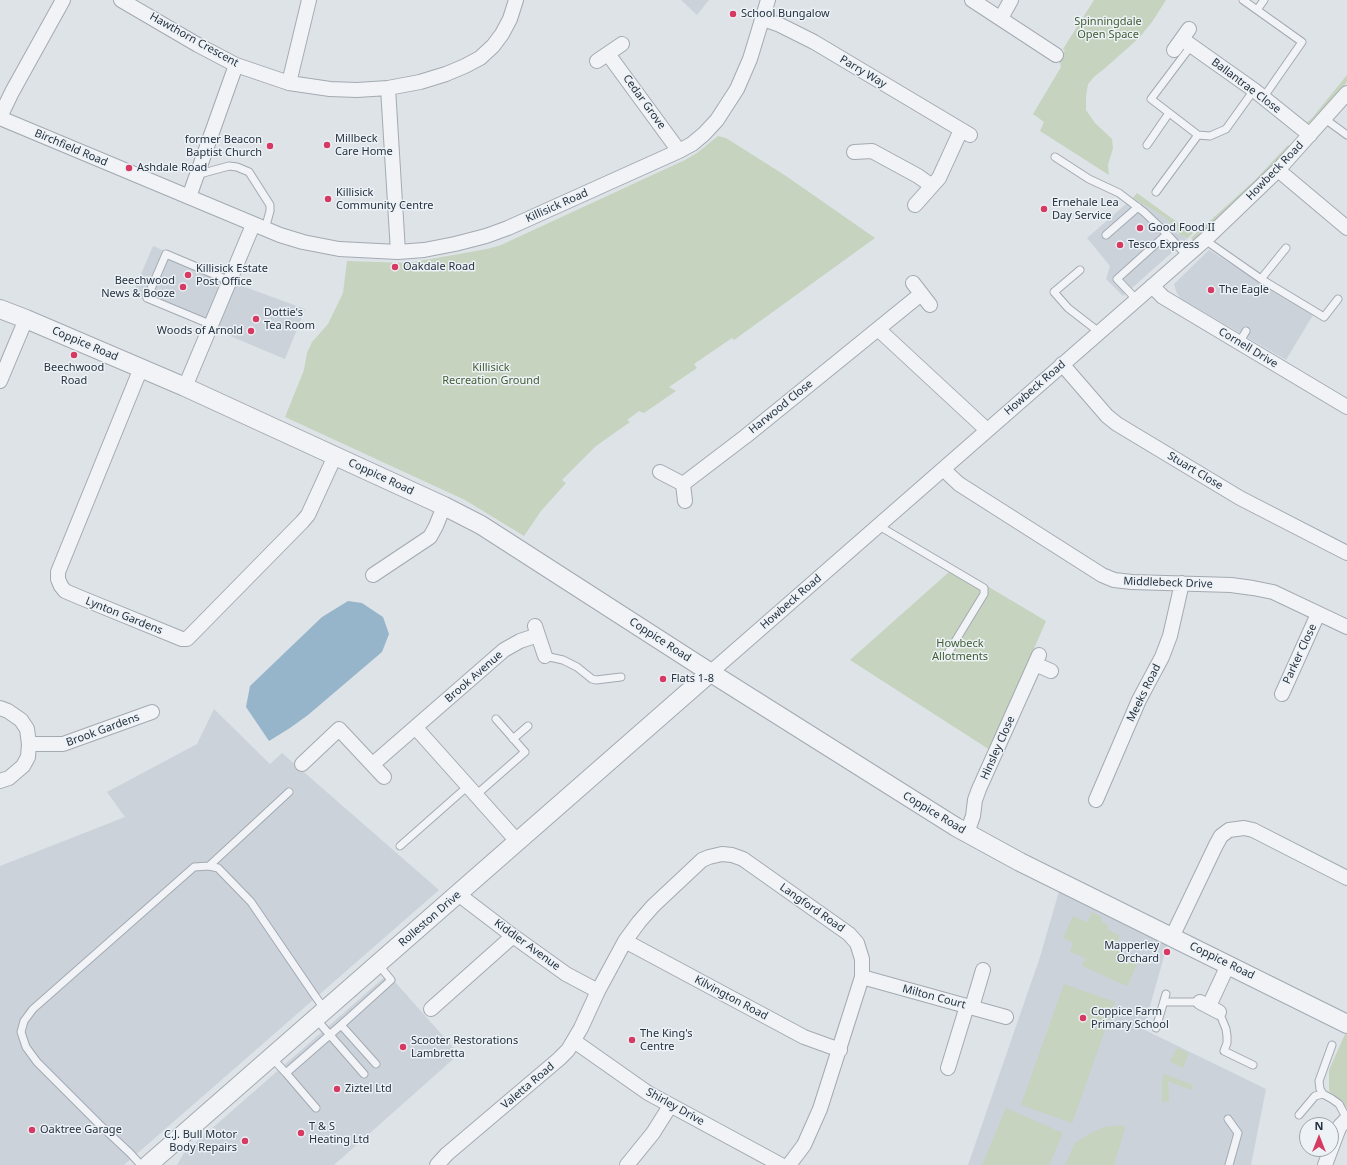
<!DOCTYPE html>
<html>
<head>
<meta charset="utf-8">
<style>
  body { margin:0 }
  #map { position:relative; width:1347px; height:1165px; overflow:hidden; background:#dee3e8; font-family:"Noto Sans",sans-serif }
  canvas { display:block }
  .north { position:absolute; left:1299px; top:1117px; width:40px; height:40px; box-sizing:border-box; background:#edf2f6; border:1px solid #9da5ad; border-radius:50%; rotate:0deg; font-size:11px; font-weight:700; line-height:16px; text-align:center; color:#263240 }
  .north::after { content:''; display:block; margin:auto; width:14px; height:18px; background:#d63a62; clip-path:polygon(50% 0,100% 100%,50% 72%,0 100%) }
</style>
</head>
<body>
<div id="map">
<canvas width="1347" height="1165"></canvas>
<div class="north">N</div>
</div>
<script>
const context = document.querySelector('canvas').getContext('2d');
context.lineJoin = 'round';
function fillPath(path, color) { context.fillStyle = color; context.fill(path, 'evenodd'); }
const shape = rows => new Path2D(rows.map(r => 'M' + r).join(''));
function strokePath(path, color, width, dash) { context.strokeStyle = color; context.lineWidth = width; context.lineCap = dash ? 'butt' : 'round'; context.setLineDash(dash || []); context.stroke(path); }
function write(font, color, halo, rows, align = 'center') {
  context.font = font + ' "Noto Sans",sans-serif'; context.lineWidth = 3; context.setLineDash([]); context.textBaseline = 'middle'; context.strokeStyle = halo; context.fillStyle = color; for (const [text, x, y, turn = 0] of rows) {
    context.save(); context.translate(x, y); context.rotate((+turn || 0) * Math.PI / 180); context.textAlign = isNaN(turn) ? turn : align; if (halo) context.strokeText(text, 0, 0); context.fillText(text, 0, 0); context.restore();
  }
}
fillPath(shape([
  [681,0,709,0,697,15],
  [1133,198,1166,218,1171,224,1178,234,1183,235,1187,239,1123,296,1106,279,1110,266,1087,238],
  [153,246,209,269,245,287,305,309,285,359,132,295],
  [1209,250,1313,315,1286,360,1180,298,1176,291,1174,284],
  [214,709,270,764,282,753,439,890,124,1165,0,1165,0,866,125,817,107,792,197,744],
  [1060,888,1168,942,1150,1006,1145,1030,1266,1089,1251,1165,968,1165,1040,957],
  [388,974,459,1054,334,1165,177,1165,184,1153]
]), '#cbd2da');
fillPath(shape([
  [1094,0,1166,0,1152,22,1139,38,1104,69,1095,76,1088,84,1086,96,1086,110,1095,123,1112,139,1113,148,1108,165,1109,175,1040,131,1044,122,1033,114,1061,67,1059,59,1065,50,1063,49],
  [1347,75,1347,82,1318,118,1314,122,1305,124,1312,118],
  [718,136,726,138,786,176,875,238,734,340,732,338,694,364,697,368,669,387,676,391,644,413,639,411,627,420,630,422,596,446,562,480,566,483,541,511,524,536,465,500,285,417,304,370,307,353,312,342,328,324,343,293,347,261,408,263,487,249,501,245,685,160,697,153],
  [1288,145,1292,147,1194,242,1191,238,1255,180],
  [1137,193,1188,230,1193,233,1187,239,1183,235,1182,237,1166,218,1133,198],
  [893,530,1046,621,990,750,850,660,949,572,887,535],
  [1092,912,1101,917,1102,922,1108,925,1107,929,1120,936,1115,949,1139,960,1127,986,1082,966,1086,958,1070,952,1073,943,1063,938,1073,916,1087,922],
  [1064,984,1115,1002,1072,1123,1021,1105],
  [1345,1034,1347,1035,1347,1108,1329,1091,1329,1070],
  [1177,1048,1189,1053,1183,1068,1170,1062],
  [1164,1074,1193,1085,1191,1090,1168,1081,1169,1101,1162,1102,1162,1079],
  [1006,1108,1063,1133,1049,1165,982,1165],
  [1121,1125,1125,1128,1114,1165,1065,1165,1075,1143,1089,1134,1105,1127]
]), '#c6d3be');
fillPath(shape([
  [348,601,362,603,383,617,389,634,382,652,308,715,290,728,269,741,246,707,250,686,322,617]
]), '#96b5cb');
const service = shape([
  [1243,0,1302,42,1263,98],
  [1257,10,1264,0],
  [1191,46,1151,99,1198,135,1210,136,1226,129,1254,90],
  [1325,119,1347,135],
  [1147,145,1169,113],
  [1055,157,1089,179,1119,193,1144,212,1167,234],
  [196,175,229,166,237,167,249,172,270,205,270,211,265,229],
  [1156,192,1198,135],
  [1106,235,1138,207],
  [1205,240,1261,279,1324,317,1338,299],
  [1080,270,1054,292,1068,308,1099,332],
  [1261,279,1286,248],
  [1136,299,1117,279,1167,234,1187,256],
  [212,325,147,298,166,254,230,281],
  [1239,343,1246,331],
  [879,526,984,588,984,594,948,653],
  [545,656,563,660,577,667,592,679,596,680,621,677],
  [513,739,528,726],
  [476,795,525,752,496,719],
  [400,846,468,786],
  [209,866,289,792],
  [1164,1002,1200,1002],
  [1219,1012,1226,1029,1227,1036,1227,1043,1224,1051,1253,1065],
  [316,1019,364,1074],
  [341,1025,376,1064],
  [1156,1028,1166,994],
  [1332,1045,1319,1081,1320,1089,1323,1094,1332,1099,1339,1104,1347,1119],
  [272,1058,286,1073,341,1025,391,980,378,964],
  [286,1073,316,1108],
  [1299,1115,1315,1096,1323,1094],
  [1228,1119,1238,1133,1229,1165],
  [141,1165,130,1153,99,1124,37,1062,26,1047,21,1032,24,1021,33,1009,194,867,209,866,218,868,251,902,313,993,325,1010]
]);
const minor = shape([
  [121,0,198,45,236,65,289,83,330,89,357,90,388,88,420,82,446,74,465,66,480,58,493,46,502,34,510,19,516,0],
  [972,0,1056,55],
  [1001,18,1011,0],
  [763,19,780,25,814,42,970,135],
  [1182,39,1254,90,1310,135],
  [1174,50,1189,29],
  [608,54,679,151],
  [597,61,622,44],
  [289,83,309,0],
  [388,88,398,252],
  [0,117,12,92,63,0],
  [0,118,280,235,303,242,339,249,398,252,424,250,455,244,486,236,508,228,679,151,692,144,704,134,717,120,737,89,750,59,768,0],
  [854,152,872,151,918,176,932,186],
  [1278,170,1347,228],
  [189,197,236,65],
  [915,205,939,178,961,130],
  [913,283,930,305],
  [1152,286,1163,297,1347,407],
  [878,329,987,430],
  [1062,364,1107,416,1117,424,1240,498,1347,553],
  [141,368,58,572,58,579,61,586,65,591,79,597,182,639,187,639,302,522,308,515,335,456],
  [0,381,26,319],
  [185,387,253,225],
  [943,469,959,484,1102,575,1114,580,1132,582,1231,585,1253,588,1273,592,1347,627],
  [660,472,683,484,685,501],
  [683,484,746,436,921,294],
  [373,575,430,537,436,526,444,506],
  [535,626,545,656],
  [1035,664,1051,671],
  [711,672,1205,240,1278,170,1347,93],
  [1282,694,1318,614],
  [0,708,8,711,21,720,27,729,29,744,28,757,23,766,9,778,0,781],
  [416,728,517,841],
  [29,744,63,744,152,712],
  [302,764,339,729,384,777],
  [373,764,504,650,520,641,538,635],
  [1096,800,1139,700,1162,657,1170,636,1182,583],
  [967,833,973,816,975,800,979,789,1039,655],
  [458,894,513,936,566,974,598,991],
  [1172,937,1216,845,1221,836,1229,830,1244,828,1253,830,1347,878],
  [625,941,804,1037,840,1050],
  [862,977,1006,1017],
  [1200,1002,1219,1012],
  [1209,1006,1228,965],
  [972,1007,983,970],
  [431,1009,513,936],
  [574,1041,648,1093,781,1165],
  [948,1068,967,1006],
  [437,1165,447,1154,559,1059,568,1050,581,1028,598,991,625,941,639,922,653,906,702,860,709,857,722,854,732,855,743,859,849,934,857,943,862,959,862,977,820,1109,804,1145,789,1165],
  [627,1165,653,1133,670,1106],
  [1325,1165,1337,1133,1340,1126,1347,1119]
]);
const tertiary = shape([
  [0,309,26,319,185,387,444,506,481,525,697,664,956,827,1020,862,1347,1024],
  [148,1165,711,672]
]);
strokePath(service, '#a3aab2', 9);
strokePath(minor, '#a3aab2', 16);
strokePath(tertiary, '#a3aab2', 20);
strokePath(service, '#f1f3f6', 7);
strokePath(minor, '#f1f3f6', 14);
strokePath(tertiary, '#f1f3f6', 18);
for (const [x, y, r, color] of [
  [733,14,4,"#d63a62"],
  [327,145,4,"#d63a62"],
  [270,146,4,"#d63a62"],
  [129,168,4,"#d63a62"],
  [328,199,4,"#d63a62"],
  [1044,209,4,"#d63a62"],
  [1140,228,4,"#d63a62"],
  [1120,245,4,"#d63a62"],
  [395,267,4,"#d63a62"],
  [188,275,4,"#d63a62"],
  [183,287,4,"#d63a62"],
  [1211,290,4,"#d63a62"],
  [256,319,4,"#d63a62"],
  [251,331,4,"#d63a62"],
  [74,355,4,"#d63a62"],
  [663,679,4,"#d63a62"],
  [1167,952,4,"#d63a62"],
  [1083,1018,4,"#d63a62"],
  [632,1040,4,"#d63a62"],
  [403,1047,4,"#d63a62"],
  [337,1089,4,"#d63a62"],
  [32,1130,4,"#d63a62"],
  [301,1133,4,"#d63a62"],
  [245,1141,4,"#d63a62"]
]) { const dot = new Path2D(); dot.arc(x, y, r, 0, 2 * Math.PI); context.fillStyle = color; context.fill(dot); strokePath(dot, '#edf2f6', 1.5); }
write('11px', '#263240', '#edf2f6', [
  ["School Bungalow",741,14],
  ["Millbeck",335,139],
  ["Care Home",335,152],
  ["former Beacon",262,140,"right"],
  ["Baptist Church",262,153,"right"],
  ["Ashdale Road",137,168],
  ["Killisick",336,193],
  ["Community Centre",336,206],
  ["Ernehale Lea",1052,203],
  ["Day Service",1052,216],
  ["Good Food II",1148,228],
  ["Tesco Express",1128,245],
  ["Oakdale Road",403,267],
  ["Killisick Estate",196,269],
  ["Post Office",196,282],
  ["Beechwood",175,281,"right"],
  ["News & Booze",175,294,"right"],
  ["The Eagle",1219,290],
  ["Dottie's",264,313],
  ["Tea Room",264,326],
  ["Woods of Arnold",243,331,"right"],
  ["Beechwood",74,368,"center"],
  ["Road",74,381,"center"],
  ["Flats 1-8",671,679],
  ["Mapperley",1159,946,"right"],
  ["Orchard",1159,959,"right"],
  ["Coppice Farm",1091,1012],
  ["Primary School",1091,1025],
  ["The King's",640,1034],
  ["Centre",640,1047],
  ["Scooter Restorations",411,1041],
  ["Lambretta",411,1054],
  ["Ziztel Ltd",345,1089],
  ["T & S",309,1127],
  ["Heating Ltd",309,1140],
  ["Oaktree Garage",40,1130],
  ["C.J. Bull Motor",237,1135,"right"],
  ["Body Repairs",237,1148,"right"]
], 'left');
write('11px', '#3f5c32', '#edf2f6', [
  ["Spinningdale",1108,22],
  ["Open Space",1108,35],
  ["Killisick",491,368],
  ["Recreation Ground",491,381],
  ["Howbeck",960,644],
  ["Allotments",960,657]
]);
write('11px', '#263240', '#edf2f6', [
  ["Hawthorn Crescent",194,40,29],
  ["Parry Way",863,72,31],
  ["Ballantrae Close",1246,86,37],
  ["Cedar Grove",644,102,54],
  ["Birchfield Road",71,148,23],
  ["Howbeck Road",1275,171,-46],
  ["Killisick Road",557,206,-24],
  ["Coppice Road",85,344,23],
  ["Cornell Drive",1248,348,31],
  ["Howbeck Road",1035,388,-41],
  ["Harwood Close",781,407,-39],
  ["Stuart Close",1195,471,31],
  ["Coppice Road",381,477,25],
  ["Middlebeck Drive",1168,583,2],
  ["Howbeck Road",791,602,-41],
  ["Lynton Gardens",124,616,22],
  ["Coppice Road",660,640,33],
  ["Parker Close",1300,654,-65],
  ["Brook Avenue",474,677,-41],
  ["Meeks Road",1144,693,-64],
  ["Brook Gardens",103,730,-20],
  ["Hinsley Close",998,748,-66],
  ["Coppice Road",934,813,31],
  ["Langford Road",812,908,35],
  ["Rolleston Drive",430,919,-41],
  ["Kiddier Avenue",527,945,36],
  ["Coppice Road",1222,961,26],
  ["Milton Court",934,997,15],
  ["Kilvington Road",731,998,28],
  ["Valetta Road",528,1086,-40],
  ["Shirley Drive",675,1107,29]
]);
</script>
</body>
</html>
